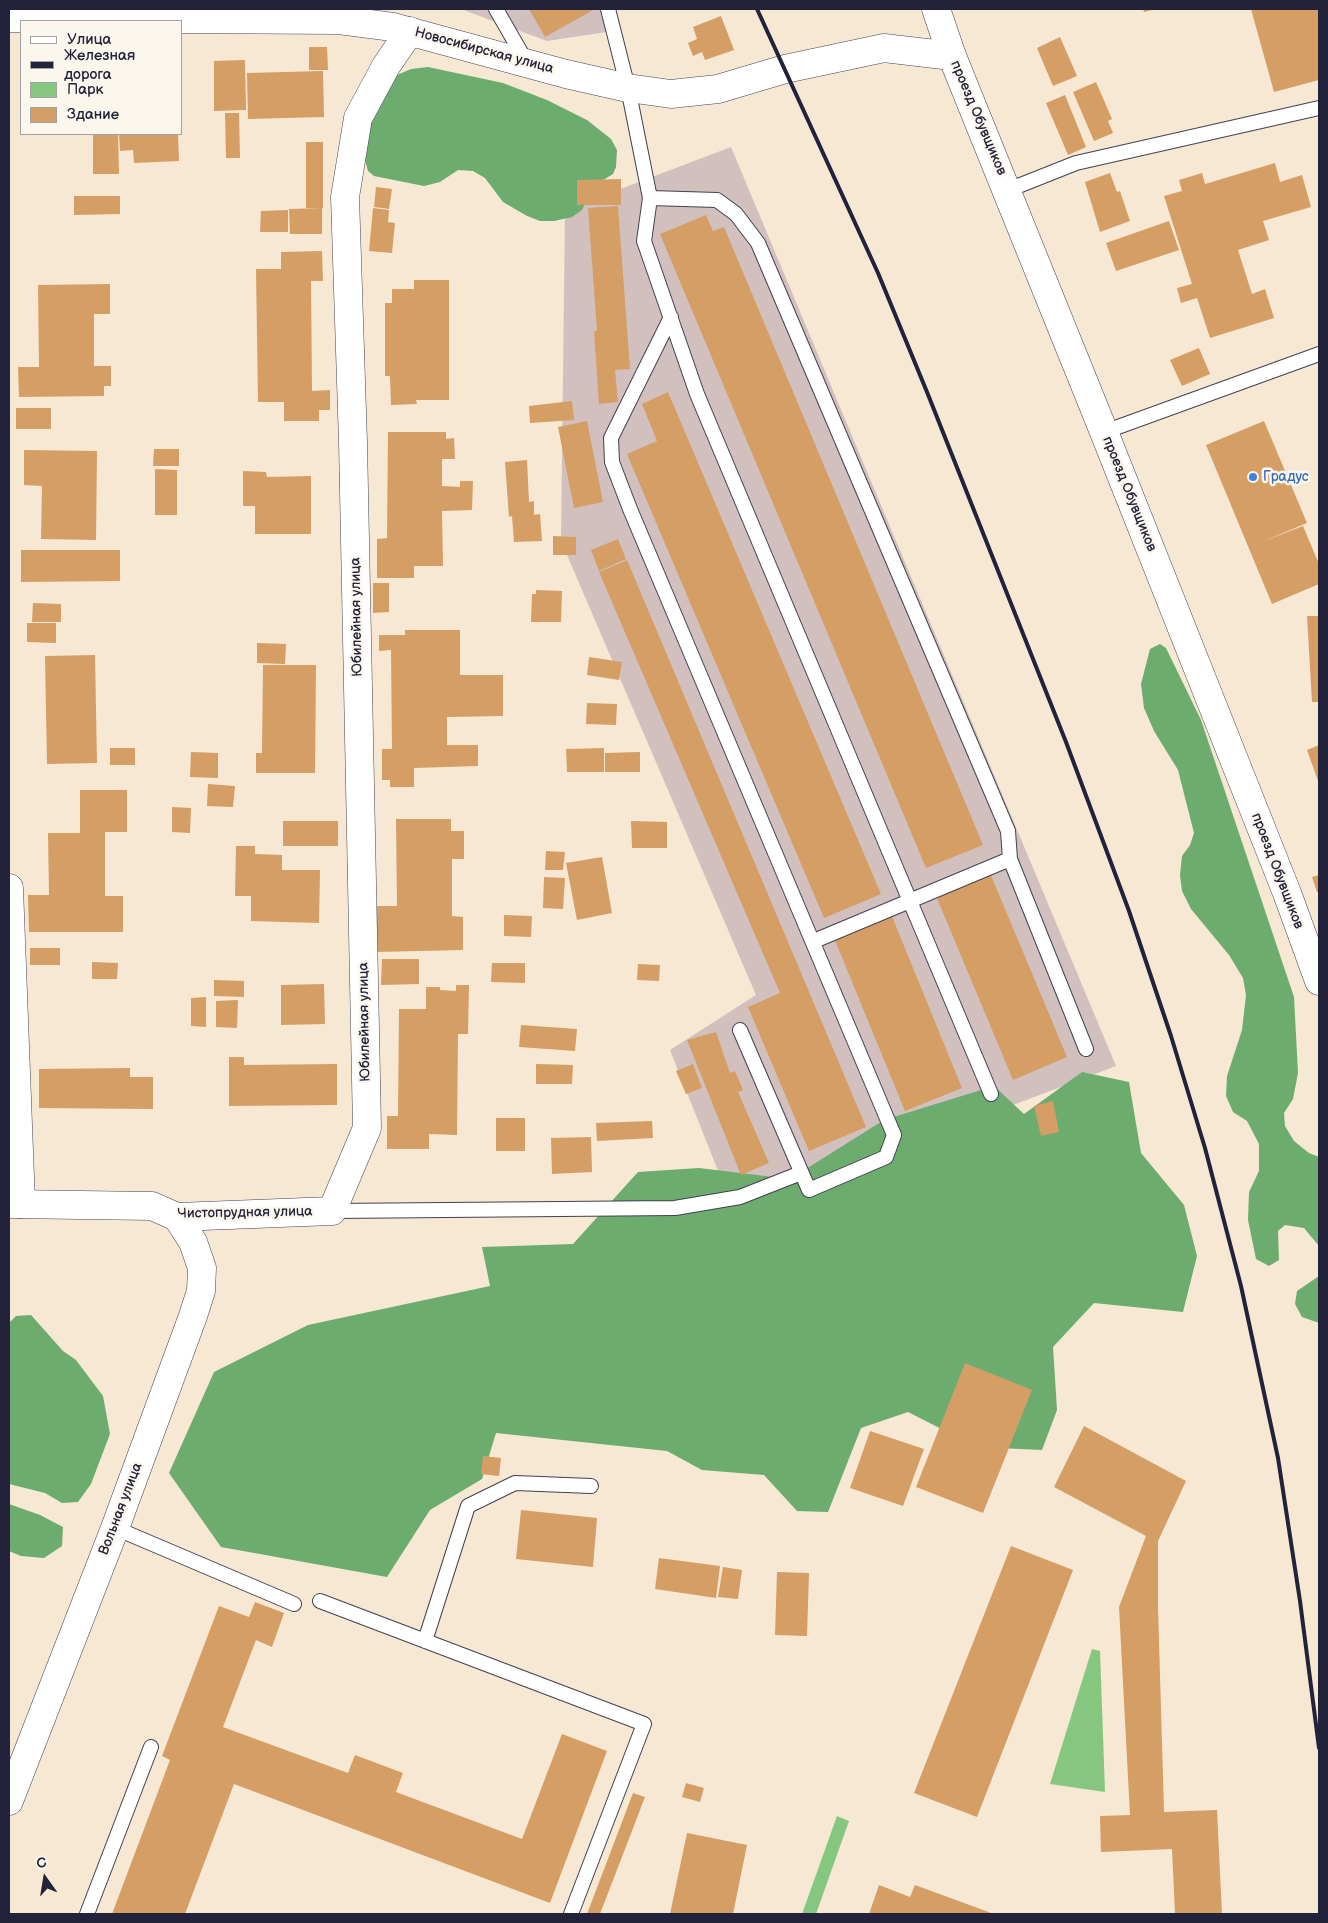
<!DOCTYPE html>
<html>
<head>
<meta charset="utf-8">
<style>
  body { margin:0 }
  #map { position:relative; width:1328px; height:1923px; overflow:hidden; background:#f6e8d3; font-family:"Balsamiq Sans",sans-serif }
  canvas { display:block }
  .frame { position:absolute; inset:0; border:10px solid #22223b; pointer-events:none }
  .legend { position:absolute; left:20px; top:20px; width:162px; height:115px; box-sizing:border-box; background:#fbf7ec; border:1px solid #a4a2a5; margin:0; padding:6px 9px; list-style:none; font-size:15px; color:#22223b }
  .legend li { display:flex; align-items:center; gap:10px; height:25px }
  .legend b { width:25px; border:1px solid #a4a2a5 }
  .north { position:absolute; left:20px; top:1853px; width:50px; height:50px; -webkit-text-stroke:4px #fbf7ec; paint-order:stroke; rotate:347deg; font-size:14px; font-weight:700; line-height:20px; text-align:center; color:#22223b }
  .north::after { content:''; display:block; margin:auto; width:18px; height:22px; background:#22223b; clip-path:polygon(50% 0,100% 100%,50% 72%,0 100%) }
</style>
</head>
<body>
<div id="map">
<canvas width="1328" height="1923"></canvas>
<div class="frame"></div>
<ul class="legend">
<li><b style="height:6px;background:#fff"></b>Улица</li>
<li><b style="height:6px;background:#22223b"></b>Железная дорога</li>
<li><b style="height:14px;background:#86c77f"></b>Парк</li>
<li><b style="height:14px;background:#d59e64"></b>Здание</li>
</ul>
<div class="north">С</div>
</div>
<script>
const context = document.querySelector('canvas').getContext('2d');
context.lineJoin = 'round';
function fillPath(path, color) { context.fillStyle = color; context.fill(path, 'evenodd'); }
const shape = rows => new Path2D(rows.map(r => 'M' + r).join(''));
function strokePath(path, color, width, dash) { context.strokeStyle = color; context.lineWidth = width; context.lineCap = dash ? 'butt' : 'round'; context.setLineDash(dash || []); context.stroke(path); }
function write(font, color, halo, rows, align = 'center') {
  context.font = font + ' "Balsamiq Sans",sans-serif'; context.lineWidth = 5; context.setLineDash([]); context.textBaseline = 'middle'; context.strokeStyle = halo; context.fillStyle = color; for (const [text, x, y, turn = 0] of rows) {
    context.save(); context.translate(x, y); context.rotate((+turn || 0) * Math.PI / 180); context.textAlign = isNaN(turn) ? turn : align; if (halo) context.strokeText(text, 0, 0); context.fillText(text, 0, 0); context.restore();
  }
}
fillPath(shape([
  [461,9,612,9,613,31,547,41],
  [731,147,1116,1066,734,1211,670,1050,756,995,561,541,565,210]
]), '#d1c0bd');
fillPath(shape([
  [1092,1649,1100,1651,1105,1792,1050,1784],
  [837,1816,849,1821,816,1914,802,1914]
]), '#86c77f');
fillPath(shape([
  [428,67,503,83,547,100,587,120,611,139,617,150,616,167,613,174,600,182,589,195,582,210,572,217,554,221,540,221,527,216,503,202,485,178,473,171,458,170,440,182,424,186,374,176,368,171,361,146,384,93,397,75,411,69],
  [1160,644,1166,648,1201,720,1294,997,1298,1073,1293,1099,1284,1113,1285,1126,1294,1141,1309,1153,1319,1157,1319,1246,1304,1228,1285,1225,1278,1231,1279,1260,1269,1266,1256,1259,1248,1220,1249,1192,1259,1171,1259,1144,1247,1121,1233,1112,1226,1096,1227,1076,1242,1030,1246,995,1243,978,1229,955,1191,909,1182,891,1180,875,1182,856,1190,845,1194,833,1178,770,1154,731,1144,708,1141,684,1150,649],
  [1082,1072,1129,1082,1141,1153,1184,1205,1197,1256,1183,1312,1094,1303,1053,1347,1057,1410,1042,1450,977,1447,908,1412,861,1428,828,1512,797,1511,764,1475,702,1470,667,1451,496,1433,482,1479,430,1510,387,1577,221,1547,169,1473,214,1372,308,1325,490,1286,482,1247,573,1244,638,1172,699,1168,790,1179,884,1120,994,1086,1024,1114],
  [1319,1276,1319,1323,1302,1317,1295,1304,1297,1291],
  [31,1315,63,1351,76,1360,103,1396,110,1434,91,1484,78,1502,62,1503,45,1493,9,1484,9,1323,16,1316],
  [9,1504,40,1515,63,1527,62,1546,44,1558,21,1556,9,1551]
]), '#6cac6e');
fillPath(shape([
  [529,9,595,9,545,37],
  [1143,9,1156,9,1144,12],
  [1251,9,1319,9,1319,80,1274,92],
  [721,16,734,50,705,60,702,52,693,56,688,43,697,39,693,27],
  [1060,37,1077,76,1053,86,1037,48],
  [309,47,327,47,328,70,309,70],
  [245,60,246,110,214,111,214,61],
  [323,71,324,117,248,119,247,73],
  [1096,82,1112,119,1108,121,1113,133,1094,141,1073,92],
  [1065,95,1086,147,1068,155,1046,103],
  [225,113,239,113,240,158,226,158],
  [93,134,118,134,119,174,93,174],
  [119,134,178,134,179,161,134,163,133,150,120,151],
  [306,142,323,142,323,208,306,208],
  [1275,163,1280,182,1302,175,1311,207,1263,221,1269,240,1238,250,1252,294,1265,289,1274,318,1210,338,1197,298,1181,303,1177,288,1192,284,1164,196,1182,191,1179,180,1202,173,1205,184],
  [1110,173,1117,192,1120,191,1130,221,1100,232,1085,182],
  [621,179,621,205,577,205,577,180],
  [376,187,392,189,389,209,374,207],
  [74,196,120,196,120,214,74,215],
  [618,206,630,369,615,370,618,402,599,404,594,331,597,331,588,208],
  [322,208,322,234,290,234,289,209],
  [373,208,389,210,388,222,395,223,392,253,369,251],
  [288,210,288,232,260,232,261,211],
  [706,215,713,231,724,227,983,845,926,868,660,234],
  [1169,221,1179,250,1116,271,1106,243],
  [322,251,323,281,311,281,312,391,330,390,330,410,319,410,319,421,284,421,284,402,258,402,256,269,281,269,281,252],
  [414,280,449,280,449,400,416,400,417,404,391,405,390,376,385,376,385,303,392,303,392,289,414,289],
  [110,284,110,314,94,314,94,366,111,366,111,386,104,386,104,396,19,397,18,367,39,367,38,285],
  [1199,348,1210,374,1182,386,1170,360],
  [668,392,881,894,824,918,627,454,657,441,642,404],
  [572,401,574,420,530,423,529,406],
  [16,408,51,408,51,429,16,429],
  [587,421,603,502,574,508,558,427],
  [1264,421,1307,523,1264,541,1303,526,1319,564,1319,584,1272,604,1206,445],
  [388,432,446,432,446,439,454,438,455,459,442,459,442,486,460,487,460,481,473,481,472,510,442,511,443,566,414,566,414,578,377,578,377,539,387,538],
  [154,449,179,449,179,466,153,466],
  [24,450,97,451,96,540,41,539,42,486,24,485],
  [527,460,529,502,534,501,534,515,540,514,542,541,514,542,512,516,509,517,505,462],
  [155,469,177,470,177,515,155,515],
  [243,471,266,472,267,477,311,476,311,534,255,534,255,506,243,506],
  [553,536,576,537,576,555,553,555],
  [618,539,626,559,599,571,591,550],
  [21,550,120,550,120,581,21,582],
  [627,560,866,1127,809,1151,748,1007,780,993,599,572],
  [373,583,389,583,389,612,373,613],
  [536,590,562,591,561,622,531,622,532,594,536,594],
  [33,603,61,604,61,622,32,622],
  [1307,616,1319,616,1319,702,1312,702],
  [27,623,56,623,56,643,27,642],
  [405,630,460,630,460,675,503,675,503,716,447,717,447,745,478,745,478,766,414,768,414,787,390,787,390,780,382,780,382,749,392,749,391,650,379,651,379,635,405,635],
  [257,643,286,644,285,664,257,663],
  [95,655,97,763,47,764,45,656],
  [589,657,622,662,619,680,587,675],
  [263,665,316,665,315,773,256,773,256,753,262,753],
  [587,703,617,704,616,725,586,724],
  [1319,745,1319,780,1318,781,1307,750],
  [110,748,135,748,135,765,110,765],
  [604,748,604,772,567,772,566,749],
  [191,752,218,753,218,778,190,777],
  [640,752,640,772,605,772,605,753],
  [208,784,235,786,233,807,207,806],
  [80,790,127,790,127,832,105,832,105,896,123,896,123,932,29,932,28,895,49,895,48,833,80,833],
  [172,807,191,808,190,833,172,832],
  [396,819,451,819,451,831,464,831,464,859,452,859,452,916,463,917,463,950,375,952,375,906,397,906],
  [283,821,338,821,338,846,283,846],
  [631,821,667,822,667,848,632,848],
  [236,846,255,846,255,854,282,855,282,870,320,870,319,923,251,921,251,896,235,896],
  [546,851,565,852,563,870,545,870],
  [602,857,612,913,577,920,566,863],
  [990,873,1067,1057,1013,1080,936,896],
  [1319,875,1319,892,1317,892,1312,877],
  [544,877,565,878,563,909,543,908],
  [891,914,962,1088,905,1111,834,938],
  [504,915,532,916,531,937,504,936],
  [30,948,60,948,60,965,30,965],
  [382,959,419,959,419,984,381,985],
  [92,962,118,963,117,979,92,979],
  [492,963,525,963,525,983,491,982],
  [638,964,660,965,659,981,637,980],
  [214,980,244,981,244,997,214,996],
  [324,984,325,1024,281,1025,281,985],
  [456,985,469,985,468,1034,458,1034,457,1135,429,1134,429,1149,387,1149,387,1116,398,1116,399,1009,426,1009,426,987,440,987,440,990,456,991],
  [206,997,206,1027,191,1026,191,998],
  [238,1000,237,1028,216,1027,216,1001],
  [521,1025,577,1029,575,1051,519,1047],
  [716,1032,730,1073,735,1071,743,1090,738,1092,769,1163,741,1175,687,1040],
  [229,1057,244,1057,244,1065,337,1064,337,1105,229,1106],
  [536,1064,573,1065,572,1084,536,1084],
  [693,1064,702,1088,686,1094,676,1071],
  [130,1068,130,1077,153,1077,153,1109,39,1108,39,1069],
  [1053,1101,1059,1132,1041,1136,1034,1106],
  [496,1118,525,1118,525,1151,496,1151],
  [652,1121,653,1138,597,1141,596,1123],
  [591,1137,592,1172,552,1174,551,1138],
  [965,1363,1032,1390,983,1513,916,1487],
  [1084,1426,1186,1481,1158,1541,1158,1607,1164,1812,1217,1810,1222,1914,1175,1914,1172,1849,1101,1852,1100,1816,1130,1815,1119,1607,1146,1536,1054,1487],
  [870,1431,924,1449,903,1506,850,1488],
  [483,1456,501,1458,499,1476,481,1474],
  [521,1510,597,1518,593,1567,516,1559],
  [1011,1546,1073,1570,977,1817,914,1793],
  [659,1558,720,1566,716,1598,655,1589],
  [723,1567,742,1570,738,1599,718,1597],
  [777,1572,809,1573,807,1636,775,1635],
  [255,1602,284,1613,272,1647,256,1640,223,1727,348,1773,355,1755,403,1773,396,1792,522,1839,562,1734,607,1751,550,1903,234,1784,185,1914,112,1914,170,1760,162,1756,219,1606,249,1617],
  [686,1783,704,1788,700,1802,682,1797],
  [633,1793,645,1797,600,1914,587,1914],
  [687,1833,747,1845,733,1914,670,1914],
  [879,1885,910,1897,915,1885,994,1914,869,1914]
]), '#d59e64');
const lane = shape([
  [496,9,527,63],
  [608,9,628,88,650,198,644,241,697,394,991,1094],
  [1008,190,1076,163,1319,108],
  [650,198,717,200,736,214,758,243,1008,831,1010,859,814,941],
  [671,317,611,438,612,462,630,509,894,1135,886,1157,809,1190,740,1030],
  [1104,432,1319,354],
  [1010,859,1086,1049],
  [332,1211,675,1208,740,1197,801,1173],
  [115,1528,294,1604],
  [320,1601,644,1724,571,1914],
  [425,1641,468,1506,515,1483,591,1486],
  [87,1914,151,1747]
]);
const street = shape([
  [936,9,952,56],
  [9,888,21,1204],
  [177,1217,332,1211,367,1128,353,442,345,197,358,118,386,66,410,31]
]);
const secondary = shape([
  [9,18,339,20,393,27,566,74,628,88,671,94,718,89,785,69,884,48,952,56,1104,432,1287,893,1319,981],
  [9,1204,152,1206,177,1217,193,1242,202,1268,201,1291,193,1316,115,1528,9,1801]
]);
strokePath(lane, '#424052', 16);
strokePath(street, '#424052', 29);
strokePath(secondary, '#424052', 29);
strokePath(lane, '#fff', 14);
strokePath(street, '#fff', 28);
strokePath(secondary, '#fff', 28);
strokePath(shape([
  [757,9,878,273,927,392,1066,742,1129,911,1171,1036,1205,1148,1241,1286,1278,1458,1300,1601,1319,1748]
]), '#22223b', 4);
for (const [x, y, r, color] of [
  [1253,477,5,"#3f7fe0"]
]) { const dot = new Path2D(); dot.arc(x, y, r, 0, 2 * Math.PI); context.fillStyle = color; context.fill(dot); strokePath(dot, '#fbf7ec', 2); }
write('14px', '#22223b', '#fbf7ec', [
  ["Новосибирская улица",484,51,15],
  ["проезд Обувщиков",978,118,67],
  ["проезд Обувщиков",1129,494,68],
  ["Юбилейная улица",357,617,-91],
  ["проезд Обувщиков",1277,871,69],
  ["Юбилейная улица",365,1022,-91],
  ["Чистопрудная улица",245,1213,-1],
  ["Вольная улица",121,1509,-69]
]);
write('14px', '#366cbe', '#fbf7ec', [
  ["Градус",1263,477]
], 'left');
</script>
</body>
</html>
